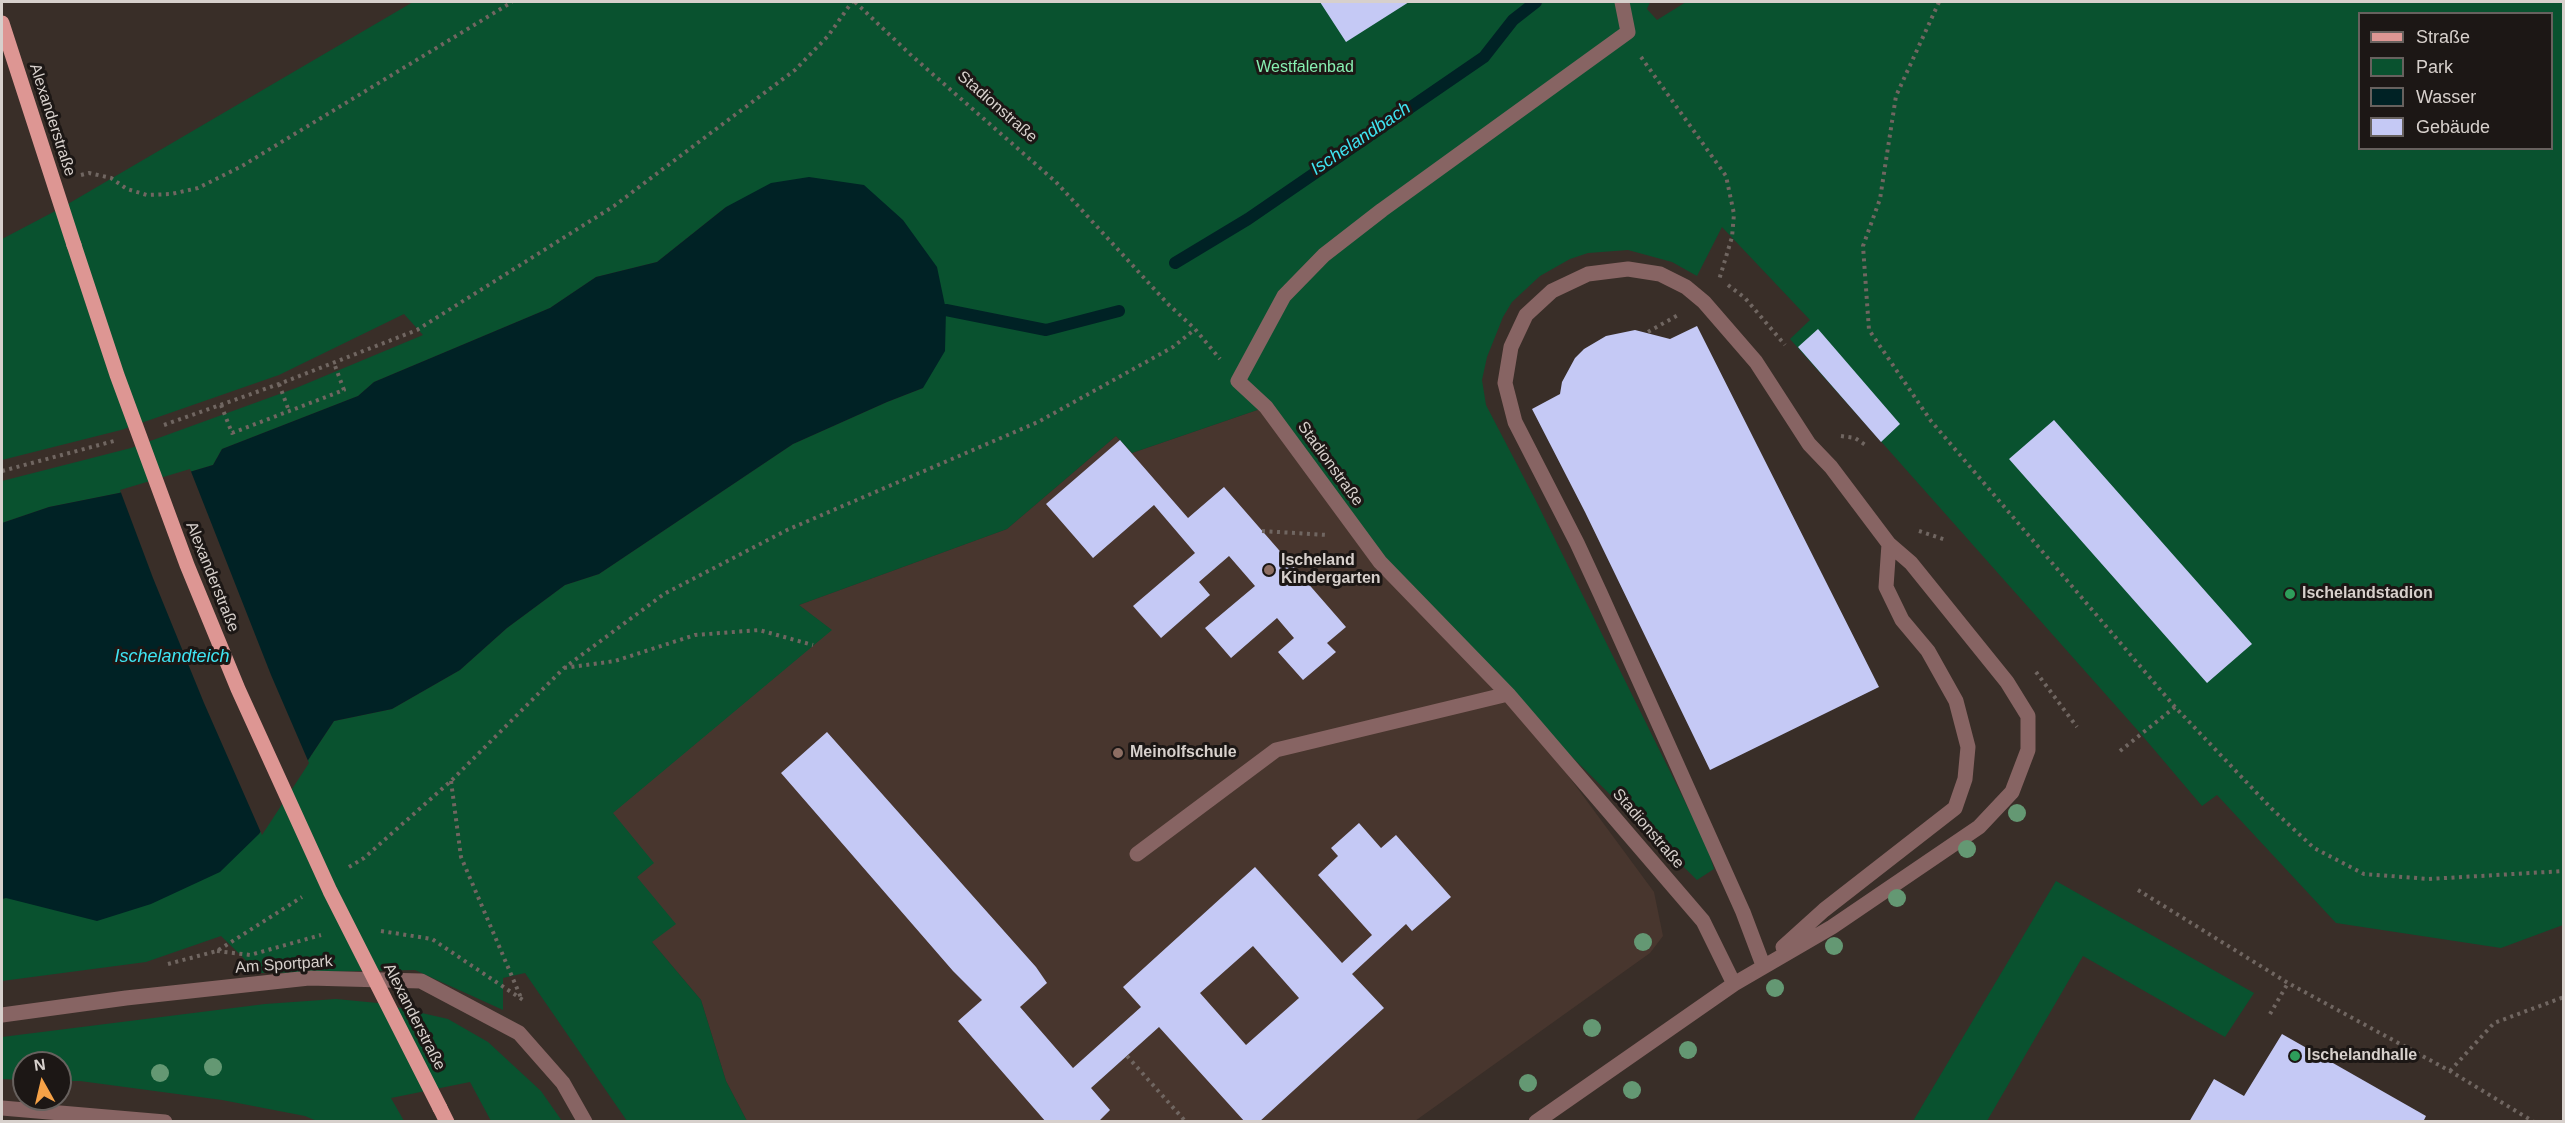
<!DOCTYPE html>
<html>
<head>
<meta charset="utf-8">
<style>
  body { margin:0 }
  #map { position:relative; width:2565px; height:1123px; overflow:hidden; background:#392e28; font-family:Helvetica,sans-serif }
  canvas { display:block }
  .frame { position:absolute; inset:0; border:3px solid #d7d0cc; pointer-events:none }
  .legend { position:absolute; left:2358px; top:12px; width:195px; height:138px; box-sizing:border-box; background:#1c1715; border:2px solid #67615e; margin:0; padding:8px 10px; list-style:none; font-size:18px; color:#d7d0cc }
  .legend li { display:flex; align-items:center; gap:12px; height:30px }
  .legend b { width:30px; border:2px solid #67615e }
  .north { position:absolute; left:12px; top:1051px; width:60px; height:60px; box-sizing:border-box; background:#1c1715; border:2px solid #67615e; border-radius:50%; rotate:352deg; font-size:16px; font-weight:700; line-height:24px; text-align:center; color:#d7d0cc }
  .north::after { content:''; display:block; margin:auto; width:21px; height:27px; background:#f6a247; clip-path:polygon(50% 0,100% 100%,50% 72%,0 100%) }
</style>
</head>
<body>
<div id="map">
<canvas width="2565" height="1123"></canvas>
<div class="frame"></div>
<ul class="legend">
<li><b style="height:8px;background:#dd9693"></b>Straße</li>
<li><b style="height:16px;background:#09522f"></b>Park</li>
<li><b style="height:16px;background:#002225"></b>Wasser</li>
<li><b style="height:16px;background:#c5c9f5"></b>Gebäude</li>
</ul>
<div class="north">N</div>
</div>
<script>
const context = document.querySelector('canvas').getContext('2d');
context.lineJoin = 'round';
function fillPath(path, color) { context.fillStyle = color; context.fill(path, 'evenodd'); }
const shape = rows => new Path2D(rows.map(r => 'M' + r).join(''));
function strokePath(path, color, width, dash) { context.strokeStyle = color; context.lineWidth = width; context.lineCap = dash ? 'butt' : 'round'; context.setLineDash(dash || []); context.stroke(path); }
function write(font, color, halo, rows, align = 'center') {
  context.font = font + ' Helvetica,sans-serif'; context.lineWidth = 6; context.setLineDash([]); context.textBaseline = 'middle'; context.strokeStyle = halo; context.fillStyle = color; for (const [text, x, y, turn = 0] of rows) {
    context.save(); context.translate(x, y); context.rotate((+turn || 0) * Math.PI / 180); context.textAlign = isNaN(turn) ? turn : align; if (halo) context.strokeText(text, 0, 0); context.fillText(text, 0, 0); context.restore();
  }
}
fillPath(shape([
  [1266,407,1508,694,1654,892,1663,936,1650,953,1415,1121,747,1121,726,1081,701,1000,652,942,637,877,653,863,612,813,831,630,799,605,1007,529,1116,436,1132,453]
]), '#48362e');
fillPath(shape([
  [413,2,1650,2,1647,9,1657,20,1686,2,2563,2,2563,925,2501,948,2336,923,2217,795,2202,806,2140,733,1790,339,1810,320,1722,227,1697,276,1672,262,1628,250,1588,253,1570,259,1540,276,1512,302,1503,317,1487,357,1482,380,1486,405,1535,499,1707,846,1714,869,1697,880,1508,694,1380,562,1266,407,1132,453,1116,436,1007,529,799,605,832,630,613,813,654,863,637,877,676,924,652,942,701,1000,726,1081,747,1121,627,1121,525,973,503,978,503,1010,415,970,259,973,221,936,146,962,2,981,2,899,259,834,334,721,392,709,460,670,507,628,565,585,599,574,793,444,887,402,923,388,726,207,657,262,596,277,550,308,374,382,358,396,222,449,213,465,119,493,49,507,2,523,2,481,131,448,296,388,423,335,404,314,279,375,121,430,2,460,2,239,61,208],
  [2360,14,2552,14,2552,148,2360,148],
  [2056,881,2254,993,2225,1037,2083,956,1987,1121,1913,1121],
  [336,999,378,1003,448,1019,488,1042,541,1091,562,1121,491,1121,470,1082,391,1098,404,1121,319,1122,305,1116,222,1100,80,1081,60,1081,60,1063,24,1063,24,1080,2,1079,2,1037,265,1004]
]), '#09522f');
fillPath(shape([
  [809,177,864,185,903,220,937,267,946,310,945,351,923,388,887,402,793,444,599,574,565,585,507,628,460,670,392,709,334,721,259,834,220,872,151,904,97,921,6,898,2,899,2,523,49,507,119,493,213,465,222,449,358,396,374,382,550,308,596,277,657,262,726,207,771,183]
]), '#002225');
fillPath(shape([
  [190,469,271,675,309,763,262,835,204,703,153,578,120,490]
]), '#392e28');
strokePath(shape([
  [1175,263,1248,219,1484,57,1513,20,1536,2],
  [946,310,1046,330,1119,311]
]), '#002225', 12);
fillPath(shape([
  [1320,2,1409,2,1346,42],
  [1697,326,1879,687,1710,770,1585,512,1532,409,1560,394,1562,382,1575,358,1584,349,1606,336,1635,330,1670,339],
  [1818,329,1900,424,1881,442,1798,347],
  [2054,420,2252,644,2207,683,2009,459],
  [1120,440,1188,518,1224,487,1346,627,1327,643,1336,652,1303,680,1278,652,1294,638,1277,618,1231,658,1205,628,1255,586,1229,556,1199,582,1210,595,1161,638,1133,606,1195,553,1154,505,1093,558,1046,504],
  [827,732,1036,967,1047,983,1020,1007,1073,1068,1141,1007,1123,987,1255,867,1342,963,1372,935,1318,875,1338,856,1331,848,1359,823,1381,848,1396,835,1451,897,1412,931,1406,924,1352,974,1384,1008,1259,1122,1245,1122,1159,1027,1091,1088,1110,1110,1098,1122,1046,1122,958,1021,982,1000,953,971,781,773],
  [1253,946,1299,998,1246,1045,1200,993],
  [2282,1034,2426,1116,2423,1122,2189,1122,2214,1079,2244,1096]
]), '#c5c9f5');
strokePath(shape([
  [855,2,912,56,1056,182,1168,304,1195,329,1220,359],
  [1939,2,1896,96,1880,199,1863,246,1869,330,1931,421,2175,707,2272,809,2314,848,2364,874,2429,879,2564,871],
  [1641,57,1726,176,1734,214,1732,237,1719,280],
  [81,175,89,173,111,178,127,189,147,195,171,194,198,188,242,166,512,2],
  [1728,285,1745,298,1785,345],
  [1648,332,1678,315],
  [279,384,289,411],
  [221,405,232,433,344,390,334,363],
  [164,425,279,384,417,330,614,206,708,135,795,70,828,36,852,2],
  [1841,436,1855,438,1867,446],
  [2,471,114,441],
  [1262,531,1327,535],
  [1919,531,1946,540],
  [564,668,615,661,695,635,759,630,813,645],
  [2036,672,2077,727],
  [2120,751,2175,707],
  [451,781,461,857,522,1000],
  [349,867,364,858,451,781,564,668,664,594,787,530,1038,422,1173,347,1195,329],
  [2138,890,2288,983,2450,1071,2534,1122],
  [381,931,432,939,523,1000],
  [217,951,250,955,321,935],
  [168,964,217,951,302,897],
  [2270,1014,2288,983],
  [1127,1056,1186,1122],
  [2450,1071,2494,1023,2564,997]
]), '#706661', 4, [3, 4.5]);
strokePath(shape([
  [1622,2,1628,32,1382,210,1324,255,1284,296,1238,381,1266,407,1380,562,1508,694,1703,921,1734,984],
  [1137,854,1276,750,1508,694],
  [1783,947,1824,910,1955,808,1965,779,1968,747,1956,701,1928,651,1902,620,1886,587,1889,544],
  [2,1015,126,998,309,978,421,981,519,1033,563,1083,585,1122],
  [2,1108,165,1122],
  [1536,1122,1734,984,1832,927,1979,827,2012,792,2028,750,2028,716,2007,682,1911,563,1889,544,1831,467,1809,444,1756,362,1704,302,1686,287,1660,274,1628,269,1588,274,1552,291,1526,315,1511,347,1505,383,1515,422,1577,543,1601,595,1743,912,1763,965]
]), '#876463', 15);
strokePath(shape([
  [2,23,74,245],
  [440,1108,447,1122]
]), '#dd9693', 15);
strokePath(shape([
  [74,245,117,375,187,565,238,689,330,891,440,1108]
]), '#dd9693', 15);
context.fillStyle = '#649873';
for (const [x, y] of [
  [2017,813],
  [1967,849],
  [1897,898],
  [1643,942],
  [1834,946],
  [1775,988],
  [1592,1028],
  [1688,1050],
  [213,1067],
  [160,1073],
  [1528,1083],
  [1632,1090]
]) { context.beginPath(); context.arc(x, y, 9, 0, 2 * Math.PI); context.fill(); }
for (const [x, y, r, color] of [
  [1269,570,6,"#8d6e63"],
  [2290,594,6,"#2e9e5b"],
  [1118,753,6,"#8d6e63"],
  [2295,1056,6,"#2e9e5b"]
]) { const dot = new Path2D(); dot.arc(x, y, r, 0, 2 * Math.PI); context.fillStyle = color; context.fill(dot); strokePath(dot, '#1c1715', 2); }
write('16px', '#87efb1', '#1c1715', [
  ["Westfalenbad",1305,68]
]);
write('16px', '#d7d0cc', '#1c1715', [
  ["Stadionstraße",997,107,41],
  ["Alexanderstraße",52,120,72],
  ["Stadionstraße",1330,464,54],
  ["Alexanderstraße",212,577,68],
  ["Stadionstraße",1648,829,49],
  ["Am Sportpark",284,965,-4],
  ["Alexanderstraße",414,1017,63]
]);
write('bold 16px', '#d7d0cc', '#1c1715', [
  ["Ischeland",1281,561],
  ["Kindergarten",1281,579],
  ["Ischelandstadion",2302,594],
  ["Meinolfschule",1130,753],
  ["Ischelandhalle",2307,1056]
], 'left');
write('italic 18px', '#3fe5f3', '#1c1715', [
  ["Ischelandbach",1361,139,-34],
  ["Ischelandteich",172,657]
]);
</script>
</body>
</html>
